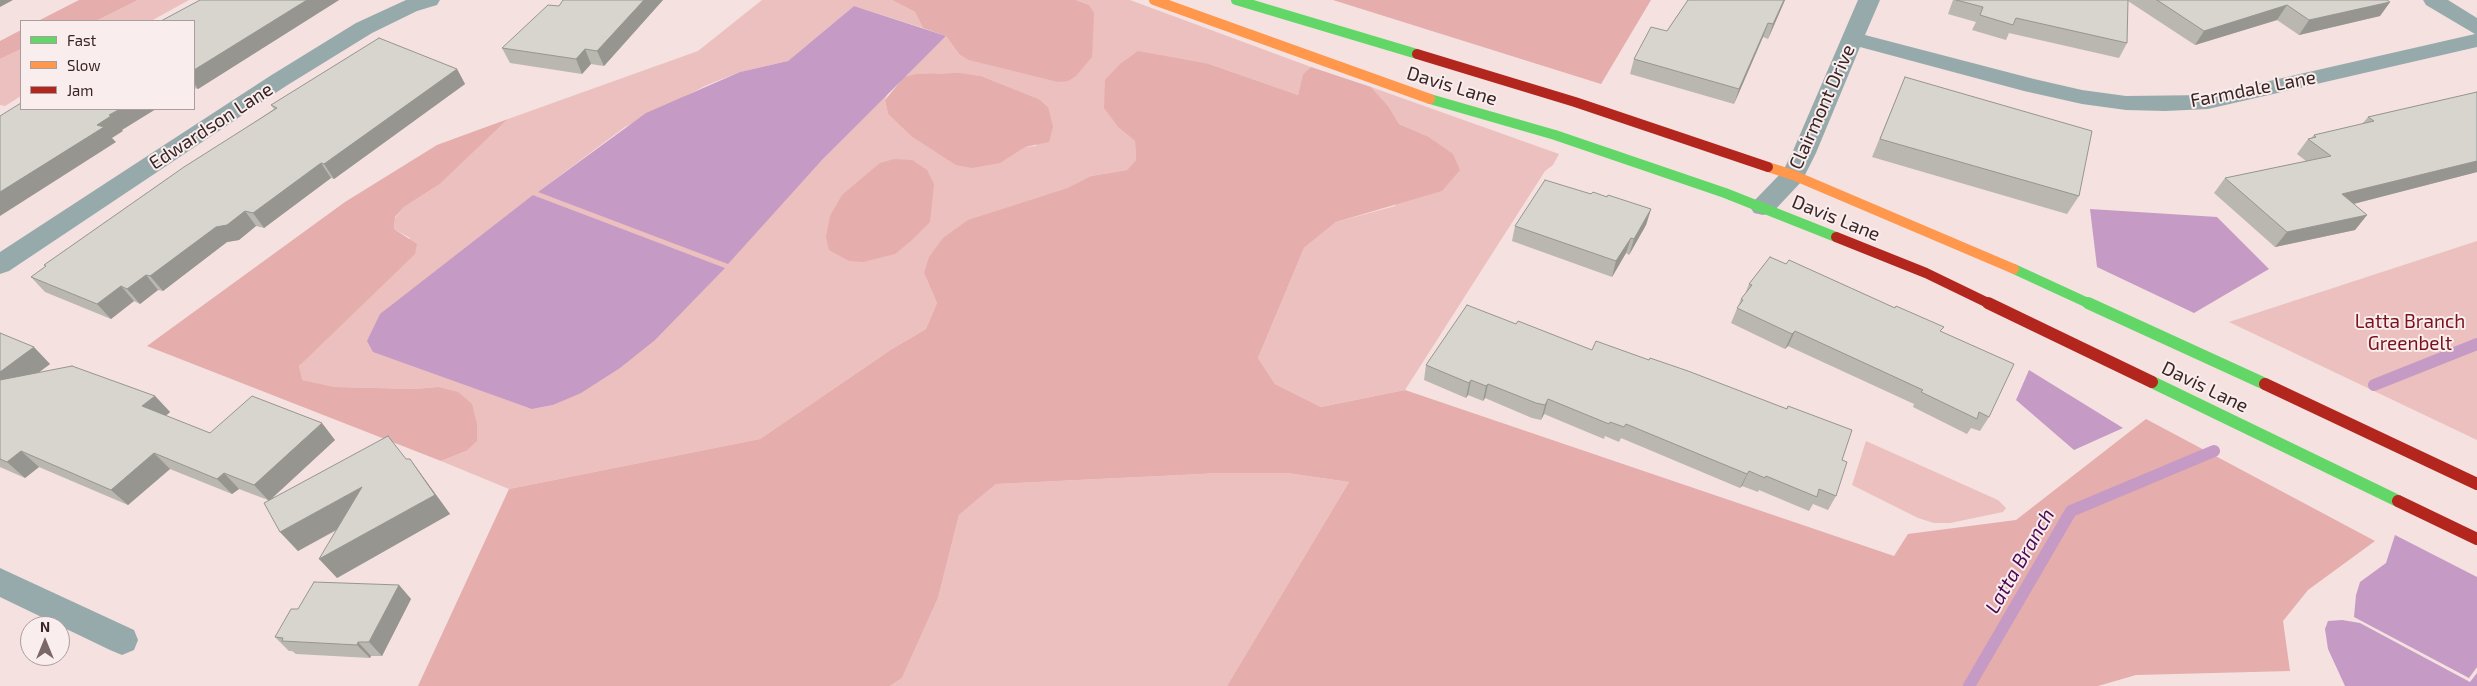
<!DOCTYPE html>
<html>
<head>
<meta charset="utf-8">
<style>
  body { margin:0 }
  #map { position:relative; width:2477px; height:686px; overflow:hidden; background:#f4e1e0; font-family:"Exo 2",sans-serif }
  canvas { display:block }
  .legend { position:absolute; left:20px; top:20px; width:175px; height:90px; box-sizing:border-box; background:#f9eded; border:1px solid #ac9d9d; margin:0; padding:6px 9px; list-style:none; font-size:15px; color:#392524 }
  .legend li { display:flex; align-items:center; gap:10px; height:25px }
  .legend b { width:25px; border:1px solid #ac9d9d }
  .north { position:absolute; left:20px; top:616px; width:50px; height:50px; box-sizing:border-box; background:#f9eded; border:1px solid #ac9d9d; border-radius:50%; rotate:0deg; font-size:14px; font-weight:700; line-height:20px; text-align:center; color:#392524 }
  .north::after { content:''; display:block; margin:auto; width:18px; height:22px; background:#7a6766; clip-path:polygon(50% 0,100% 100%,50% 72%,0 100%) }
</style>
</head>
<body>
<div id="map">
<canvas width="2477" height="686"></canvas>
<ul class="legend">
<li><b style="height:6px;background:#63d668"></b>Fast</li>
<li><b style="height:6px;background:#ff974d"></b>Slow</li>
<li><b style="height:6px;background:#b3261e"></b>Jam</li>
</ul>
<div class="north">N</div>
</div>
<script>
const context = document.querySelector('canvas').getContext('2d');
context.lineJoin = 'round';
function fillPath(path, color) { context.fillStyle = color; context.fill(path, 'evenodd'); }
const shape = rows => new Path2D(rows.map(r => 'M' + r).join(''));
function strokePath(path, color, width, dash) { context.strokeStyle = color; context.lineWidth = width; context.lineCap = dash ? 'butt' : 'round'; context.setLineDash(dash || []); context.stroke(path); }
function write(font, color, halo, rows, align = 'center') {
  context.font = font + ' "Exo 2",sans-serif'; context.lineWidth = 4; context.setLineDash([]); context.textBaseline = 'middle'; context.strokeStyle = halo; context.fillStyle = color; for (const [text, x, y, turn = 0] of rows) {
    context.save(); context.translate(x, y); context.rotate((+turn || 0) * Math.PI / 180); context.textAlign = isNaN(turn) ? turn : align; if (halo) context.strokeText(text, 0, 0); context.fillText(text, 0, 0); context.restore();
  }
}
fillPath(shape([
  [138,0,189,0,151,21,96,21],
  [762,0,892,0,915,12,923,28,854,6,788,61,740,72,707,85,625,127,538,192,821,161,888,93,885,100,888,114,911,136,1025,147,1036,146,1048,107,1039,99,981,76,943,73,904,77,946,36,959,54,1089,5,1076,0,1130,0,1311,67,1303,74,1298,95,1209,64,1119,128,1135,141,1136,160,1127,170,1091,176,924,273,937,303,926,329,892,349,760,439,509,489,441,461,466,451,438,387,415,389,335,387,301,380,299,366,410,238,394,229,395,218,404,207,440,184,508,119,698,51],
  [533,195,724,268,581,392,553,405,532,409],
  [21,49,21,96,5,106,0,105,0,59],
  [1371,87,1559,154,1553,165,1545,171,1405,390,1321,407,1275,384,1258,358,1304,248,1336,222,1395,206,1427,136,1399,124,1389,107],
  [2477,241,2477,440,2229,322],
  [1866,441,1998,500,2006,508,2003,512,1950,523,1934,523,1918,518,1852,485],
  [1221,473,1287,473,1349,482,1227,686,890,686,902,678,938,598,959,515,996,484]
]), '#ecc0be');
fillPath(shape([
  [79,0,138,0,96,21,38,21],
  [892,0,1076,0,1089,5,1094,13,1092,57,1076,76,1068,81,1058,82,969,60,959,54,946,36,923,28,915,12],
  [1333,0,1651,0,1601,84],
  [21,30,21,49,0,59,0,41],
  [1138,51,1209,64,1298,95,1303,74,1311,67,1371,87,1389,107,1399,124,1427,136,1453,154,1460,170,1442,191,1336,222,1304,248,1258,358,1275,384,1321,407,1405,390,1894,556,1908,534,2016,520,2146,419,2375,541,2308,590,2283,621,2290,671,2136,675,2098,686,1227,686,1349,482,1287,473,1221,473,996,484,959,515,938,598,902,678,890,686,418,686,509,489,760,439,892,349,926,329,937,303,924,273,929,257,943,238,968,220,1068,188,1091,176,1127,170,1136,160,1135,141,1119,128,1104,108,1105,80,1120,64],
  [958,73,981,76,1039,99,1048,107,1053,127,1049,142,1025,147,1000,163,972,168,956,165,911,136,888,114,885,100,904,77,916,74],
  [508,119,440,184,404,207,395,217,394,229,417,244,415,254,299,366,302,380,335,387,415,389,438,387,458,392,472,404,477,424,477,441,466,451,441,461,147,346,345,202,437,145],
  [894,159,912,160,927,170,934,184,930,222,912,240,895,254,863,262,849,261,829,250,826,237,830,216,842,195,880,163]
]), '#e5adab');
fillPath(shape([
  [854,6,946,36,821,161,728,264,538,192,646,113,740,72,788,61],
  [533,195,725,268,655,340,620,368,581,393,553,405,532,409,373,352,367,341,380,314],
  [2090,209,2217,217,2269,269,2194,313,2097,267],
  [2029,370,2123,428,2074,450,2016,400],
  [2395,535,2477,577,2477,667,2469,678,2354,617,2356,595,2360,582,2386,563],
  [2342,620,2360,623,2470,682,2477,673,2477,686,2345,686,2328,649,2325,629,2328,621]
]), '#c59ac5');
strokePath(shape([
  [2374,385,2477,344],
  [1969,686,2071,511,2214,451]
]), '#c59ac5', 12);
fillPath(shape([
  [406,0,440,0,437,5,417,11,372,33,286,86,9,271,0,274,0,252,270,76,356,23,406,0],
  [1858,0,1880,0,1865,35,2034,79,2082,90,2126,96,2208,95,2475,34,2426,5,2423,0,2448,0,2477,18,2477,47,2208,109,2165,111,2126,110,2082,104,2024,91,1860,47,1816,153,1802,181,1772,213,1763,215,1754,213,1750,207,1754,201,1783,171,1792,153,1858,0],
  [0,568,134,630,138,640,134,650,122,655,110,650,0,597,0,568]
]), '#96aaab');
strokePath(shape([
  [1236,0,1417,54],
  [1430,99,1555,135,1725,193,1836,237],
  [2014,269,2090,304]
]), '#63d668', 10);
strokePath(shape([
  [2088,303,2265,384],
  [2152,382,2398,501]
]), '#63d668', 12);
strokePath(shape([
  [1154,0,1430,99],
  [1768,167,1793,175,2014,269]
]), '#ff974d', 10);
strokePath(shape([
  [1417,54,1575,102,1768,167],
  [1836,237,1926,273,1990,304]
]), '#b3261e', 10);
strokePath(shape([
  [1988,303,2152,382],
  [2265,384,2477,484],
  [2398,501,2477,539]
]), '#b3261e', 12);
fillPath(shape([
  [200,0,339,0,198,89,194,88,194,21],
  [563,0,663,0,604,66,591,64,582,74,510,63,502,48,559,6],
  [1688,0,1785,0,1768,39,1763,37,1734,104,1630,74,1634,59,1667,31],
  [1953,0,2387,0,2390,2,2380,16,2299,35,2277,20,2195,45,2128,1,2127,43,2119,58,2009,33,2006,40,1972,30,1976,22,1948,14],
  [457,69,465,84,334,179,331,178,264,228,256,226,239,240,227,242,163,291,158,290,140,304,134,301,111,319,45,292,31,277,46,267,44,265,274,109,271,105],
  [1905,77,2079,196,2067,214,1872,157],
  [2477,92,2477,172,2353,204,2367,215,2355,230,2275,247,2214,193,2225,178,2306,161,2297,154,2308,139,2311,138,2314,135,2362,124,2368,117],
  [1607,197,1651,209,1646,225,1629,255,1626,253,1612,277,1512,241,1515,226],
  [1749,284,1941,332,1989,417,1980,431,1971,428,1967,434,1913,407,1914,404,1788,346,1785,349,1731,323,1741,299,1745,294],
  [0,333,50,364,38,373,155,396,170,412,166,416,210,433,335,440,272,498,406,459,410,459,450,514,337,578,337,530,298,551,280,532,268,500,239,489,232,494,170,469,128,505,39,467,25,478,0,467],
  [1426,365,1842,460,1836,496,1828,510,1813,504,1809,511,1759,490,1758,492,1742,486,1740,488,1621,438,1619,442,1605,436,1604,439,1544,414,1541,420,1532,418,1485,398,1483,401,1468,395,1466,398,1424,380],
  [399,585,411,599,382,656,371,656,370,658,296,654,292,651,289,651,275,637,298,609]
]), '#b9b7b0');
fillPath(shape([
  [0,0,13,0,0,7],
  [307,0,339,0,198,89,194,83,194,70],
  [644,0,663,0,604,66,597,51],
  [1784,0,1785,0,1768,39,1773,24],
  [2390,2,2380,16,2299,35,2309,20],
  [2287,5,2277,20,2195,45,2204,31],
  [1768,23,1763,37,1734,104,1739,89],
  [585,49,591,64,582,74,576,59],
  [457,69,465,84,334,179,324,164],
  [120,109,156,109,122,130,123,131,112,138,116,142,0,216,0,192,97,125,109,115],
  [2477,161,2477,172,2330,210,2342,194],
  [321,163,331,178,264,228,253,213],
  [1651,209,1646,225,1629,255,1634,239],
  [245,211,256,226,239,240,227,242,163,291,150,276,216,227],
  [2367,215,2355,230,2275,247,2287,232],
  [1631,238,1626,253,1612,277,1616,261],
  [146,275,158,290,140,304,127,289],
  [121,286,134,301,111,319,97,304],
  [1795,331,1788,346,1785,349,1792,334],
  [34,347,50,364,3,399,0,395,0,372],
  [1471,380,1468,395,1466,398,1469,383],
  [1488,384,1485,398,1483,401,1486,386],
  [155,396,170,412,158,422,142,406],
  [1548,399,1544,414,1541,420,1545,405],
  [322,423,335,440,269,501,254,485],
  [21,451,39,467,25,478,7,462],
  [154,453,170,469,128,505,111,490],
  [410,459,450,514,337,578,319,559],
  [1749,471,1742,486,1740,488,1747,474],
  [224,473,239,489,232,494,217,479],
  [362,487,377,507,298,551,280,532],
  [399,585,411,599,382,656,369,642],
  [358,642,371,656,370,658,357,645]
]), '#969590');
const building = shape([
  [200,0,307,0,194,70,194,21,161,21,200,0],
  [563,0,644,0,597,51,585,49,576,59,502,48,548,5,559,6,563,0],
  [1688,0,1784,0,1773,24,1768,23,1739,89,1634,59,1651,27,1667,31,1688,0],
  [1956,0,2128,0,2127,43,2016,18,2013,25,1980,15,1983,7,1956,0],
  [2157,0,2387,0,2390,2,2309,20,2287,5,2204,31,2157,0],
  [379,38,457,69,324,164,321,163,253,213,245,211,227,225,216,227,150,276,146,275,127,289,121,286,97,304,31,277,46,266,44,265,184,167,277,108,271,105,379,38],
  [1905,77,2092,131,2079,196,1880,139,1905,77],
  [2477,92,2477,161,2342,194,2367,215,2287,232,2225,178,2331,156,2308,139,2316,137,2314,135,2374,121,2368,117,2477,92],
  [21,103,21,109,120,109,109,115,111,116,97,125,104,127,0,192,0,116,21,103],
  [1545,180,1591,194,1593,192,1607,197,1608,195,1651,209,1634,239,1631,238,1616,261,1515,226,1545,180],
  [1770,257,1786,264,1789,260,1895,308,1896,306,1944,327,1940,331,2014,364,1989,417,1979,412,1977,419,1921,392,1923,390,1795,331,1792,334,1737,308,1743,300,1741,299,1752,285,1749,284,1770,257],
  [1467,305,1516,324,1518,321,1592,350,1596,341,1649,360,1650,358,1688,371,1787,409,1788,406,1852,430,1842,460,1847,462,1836,496,1819,489,1817,497,1766,476,1765,478,1749,471,1747,474,1626,424,1624,427,1610,422,1609,424,1548,399,1545,405,1536,403,1488,384,1486,386,1471,380,1469,383,1426,365,1467,305],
  [0,333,34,347,0,372,0,333],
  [72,366,155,396,142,406,210,433,252,396,322,423,254,485,224,473,217,479,154,453,111,490,21,451,7,462,0,459,0,380,72,366],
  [388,436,406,459,410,459,435,495,319,559,362,487,280,532,264,503,388,436],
  [314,582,399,585,369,642,358,642,357,645,282,641,283,638,275,637,291,609,298,609,314,582]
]);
fillPath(building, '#d7d5cd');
strokePath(building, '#969590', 1);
write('19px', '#392524', '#f9eded', [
  ["Davis Lane",1452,86,17],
  ["Farmdale Lane",2253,89,-11],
  ["Clairmont Drive",1822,107,-66],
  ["Edwardson Lane",211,126,-33],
  ["Davis Lane",1836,218,22],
  ["Davis Lane",2205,387,26]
]);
write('19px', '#79121d', '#f9eded', [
  ["Latta Branch",2410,322],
  ["Greenbelt",2410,344]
]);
write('italic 20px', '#4d0957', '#f9eded', [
  ["Latta Branch",2020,561,-60]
]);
</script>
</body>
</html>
